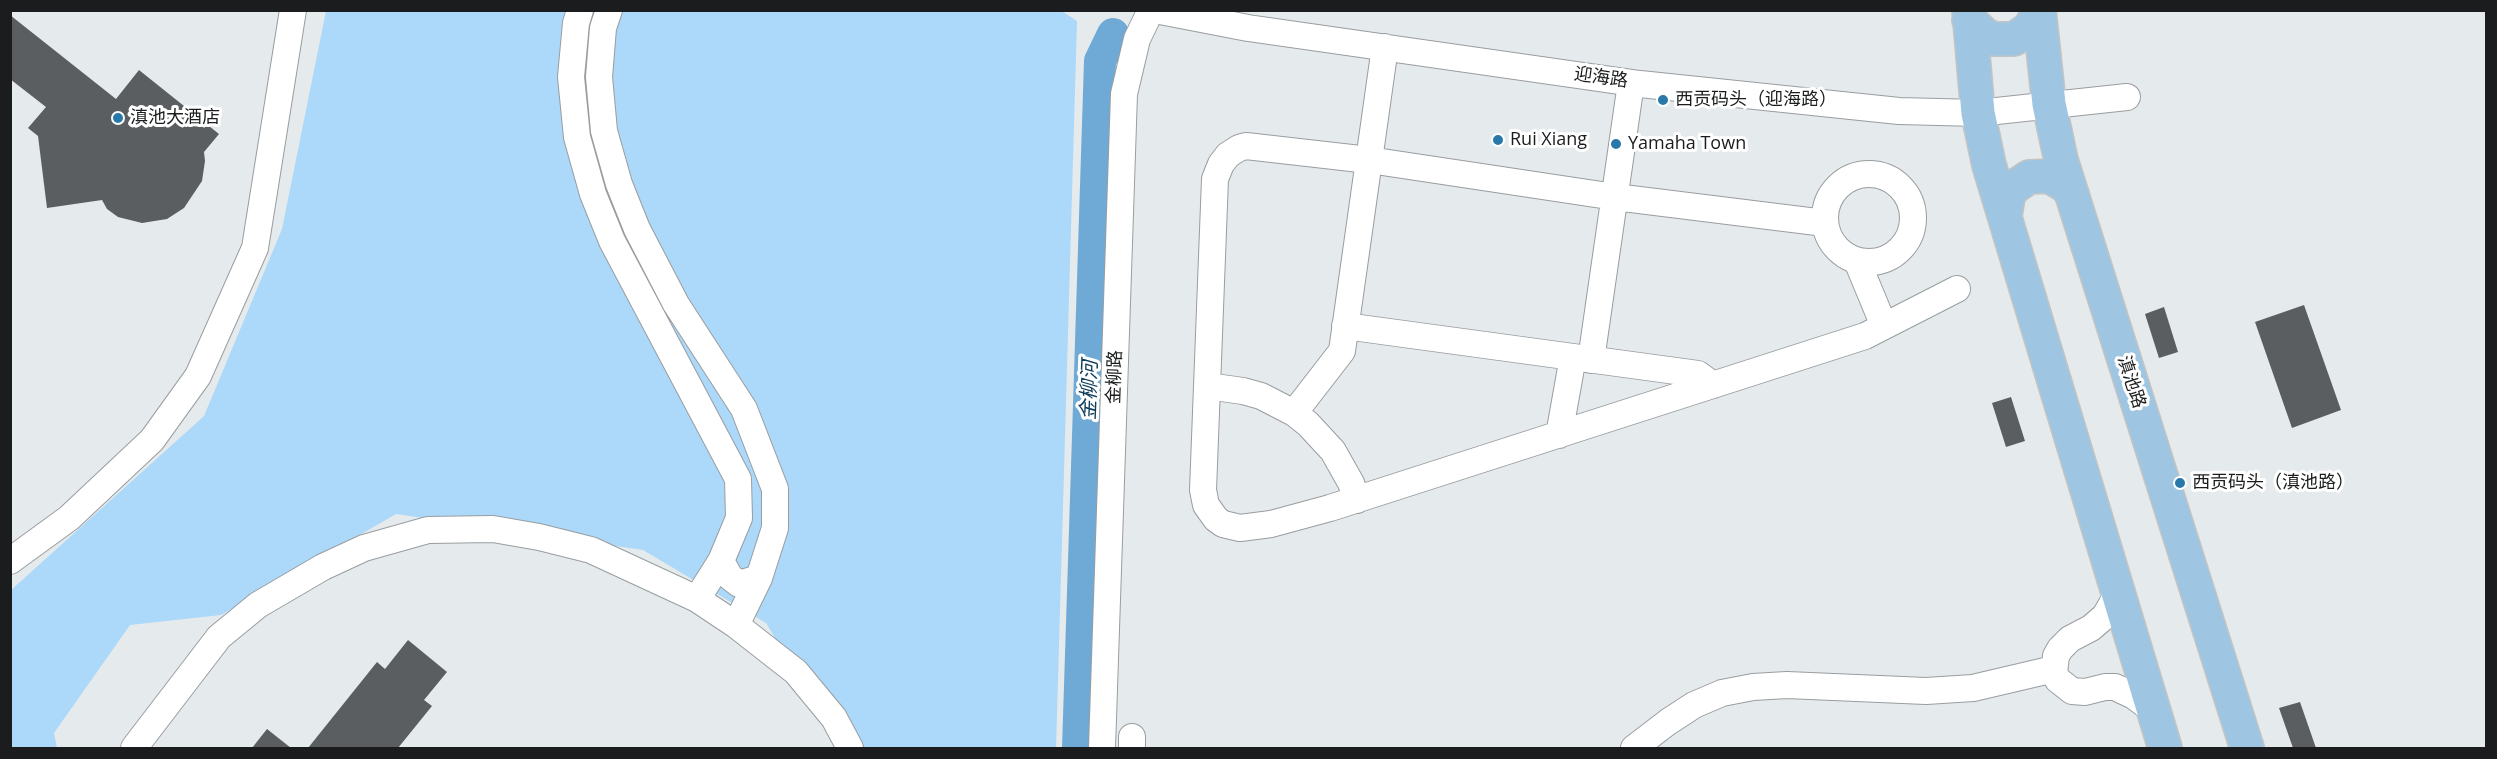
<!DOCTYPE html>
<html>
<head>
<meta charset="utf-8">
<style>
  body { margin:0 }
  #map { position:relative; width:2497px; height:759px; overflow:hidden; background:#e5eaed; font-family:"Open Sans",sans-serif }
  canvas { display:block }
  .frame { position:absolute; inset:0; border:12px solid #1a1c1d; pointer-events:none }
</style>
</head>
<body>
<div id="map">
<canvas width="2497" height="759"></canvas>
<div class="frame"></div>
</div>
<script>
const context = document.querySelector('canvas').getContext('2d');
context.lineJoin = 'round';
function fillPath(path, color) { context.fillStyle = color; context.fill(path, 'evenodd'); }
const shape = rows => new Path2D(rows.map(r => 'M' + r).join(''));
function strokePath(path, color, width, dash) { context.strokeStyle = color; context.lineWidth = width; context.lineCap = dash ? 'butt' : 'round'; context.setLineDash(dash || []); context.stroke(path); }
function write(font, color, halo, rows, align = 'center') {
  context.font = font + ' "Open Sans","Noto Sans SC",sans-serif'; context.lineWidth = 6; context.setLineDash([]); context.textBaseline = 'middle'; context.strokeStyle = halo; context.fillStyle = color; for (const [text, x, y, turn = 0] of rows) {
    context.save(); context.translate(x, y); context.rotate((+turn || 0) * Math.PI / 180); context.textAlign = isNaN(turn) ? turn : align; if (halo) context.strokeText(text, 0, 0); context.fillText(text, 0, 0); context.restore();
  }
}
fillPath(shape([
  [1060,10,1077,21,1056,748,841,748,766,623,643,550,396,514,221,615,130,625,54,733,57,748,11,748,10,591,204,416,282,229,326,11]
]), '#acd8f9');
strokePath(shape([
  [1078,748,1100,61,1113,34]
]), '#6eaad5', 32);
fillPath(shape([
  [10,15,116,99,139,70,219,134,204,152,205,161,202,181,184,208,167,219,142,223,118,217,107,209,102,200,47,208,38,136,28,128,46,107,10,79],
  [2304,305,2341,410,2292,428,2255,322],
  [2164,307,2178,352,2159,358,2145,314],
  [2011,397,2025,441,2006,447,1992,403],
  [408,640,447,672,424,700,432,706,398,748,308,748,377,662,385,669],
  [2300,702,2316,748,2293,748,2279,708],
  [267,729,291,748,252,748]
]), '#5a5e60');
const minor = shape([
  [580,10,576,23,571,77,577,137,593,194,612,241,738,479,739,518,721,561,697,599],
  [609,10,603,28,599,77,604,131,619,184,637,229,676,304,744,409,775,489,775,528,759,578,736,625],
  [1155,10,1248,28,1640,84,1899,111,1978,113,2127,97],
  '1825 218a44 44 0 1 1 88 0a44 44 0 1 1-88 0Z',
  [1825,223,1615,197,1369,160,1246,146,1239,148,1228,155,1221,164,1215,179,1203,490,1206,505,1216,519,1223,524,1240,528,1271,524,1330,508,1865,336,1957,289],
  [1857,261,1884,326],
  [1345,326,1698,374,1713,385],
  [1591,360,1631,83],
  [1207,386,1243,391,1261,396,1294,413,1308,424,1333,451,1351,483,1357,500],
  [1294,413,1342,351,1385,47],
  [1559,435,1573,357],
  [10,561,69,518,152,440,198,376,255,248,293,10],
  [721,561,730,577,739,584,759,578],
  [2118,587,2113,602,2105,616,2091,628,2070,639,2060,649,2056,656,2054,673,2058,680,2072,691,2085,692,2105,687,2115,687,2134,696,2154,711],
  [134,748,219,637,258,605,323,567,364,548,428,530,493,529,539,537,591,550,697,599,736,625,796,672,834,718,850,748],
  [1102,748,1124,94,1137,39,1151,10],
  [1132,748,1132,737],
  [1634,748,1668,722,1694,705,1722,693,1753,687,1787,685,1926,691,1973,688,2054,669]
]);
const major = shape([
  [1969,10,1978,113,1989,165,2165,748],
  [2039,10,2049,104,2061,160,2247,748],
  [1969,20,1985,35,1994,39,2014,39,2030,28,2039,11],
  [2005,216,2008,196,2013,188,2029,177,2049,176,2066,186,2072,194]
]);
strokePath(minor, '#999da0', 28);
strokePath(major, '#c3c4c4', 36);
strokePath(minor, '#fff', 26);
strokePath(major, '#9ec5e1', 33);
for (const [x, y, r, color] of [
  [1663,100,6,"#2878aa"],
  [118,118,6,"#2878aa"],
  [1498,140,6,"#2878aa"],
  [1616,144,6,"#2878aa"],
  [2180,483,6,"#2878aa"]
]) { const dot = new Path2D(); dot.arc(x, y, r, 0, 2 * Math.PI); context.fillStyle = color; context.fill(dot); strokePath(dot, '#fff', 2); }
write('18px', '#1a1c1d', '#fff', [
  ["迎海路",1601,78,8],
  ["金柳路",1115,377,-88],
  ["滇池路",2131,382,72]
]);
write('18px', '#1a1c1d', '#fff', [
  ["西贡码头（迎海路）",1675,100],
  ["滇池大酒店",130,118],
  ["Rui Xiang",1510,140],
  ["Yamaha Town",1628,144],
  ["西贡码头（滇池路）",2192,483]
], 'left');
write('italic 20px', '#0d3d5a', '#fff', [
  ["金柳河",1090,390,-88]
]);
</script>
</body>
</html>
